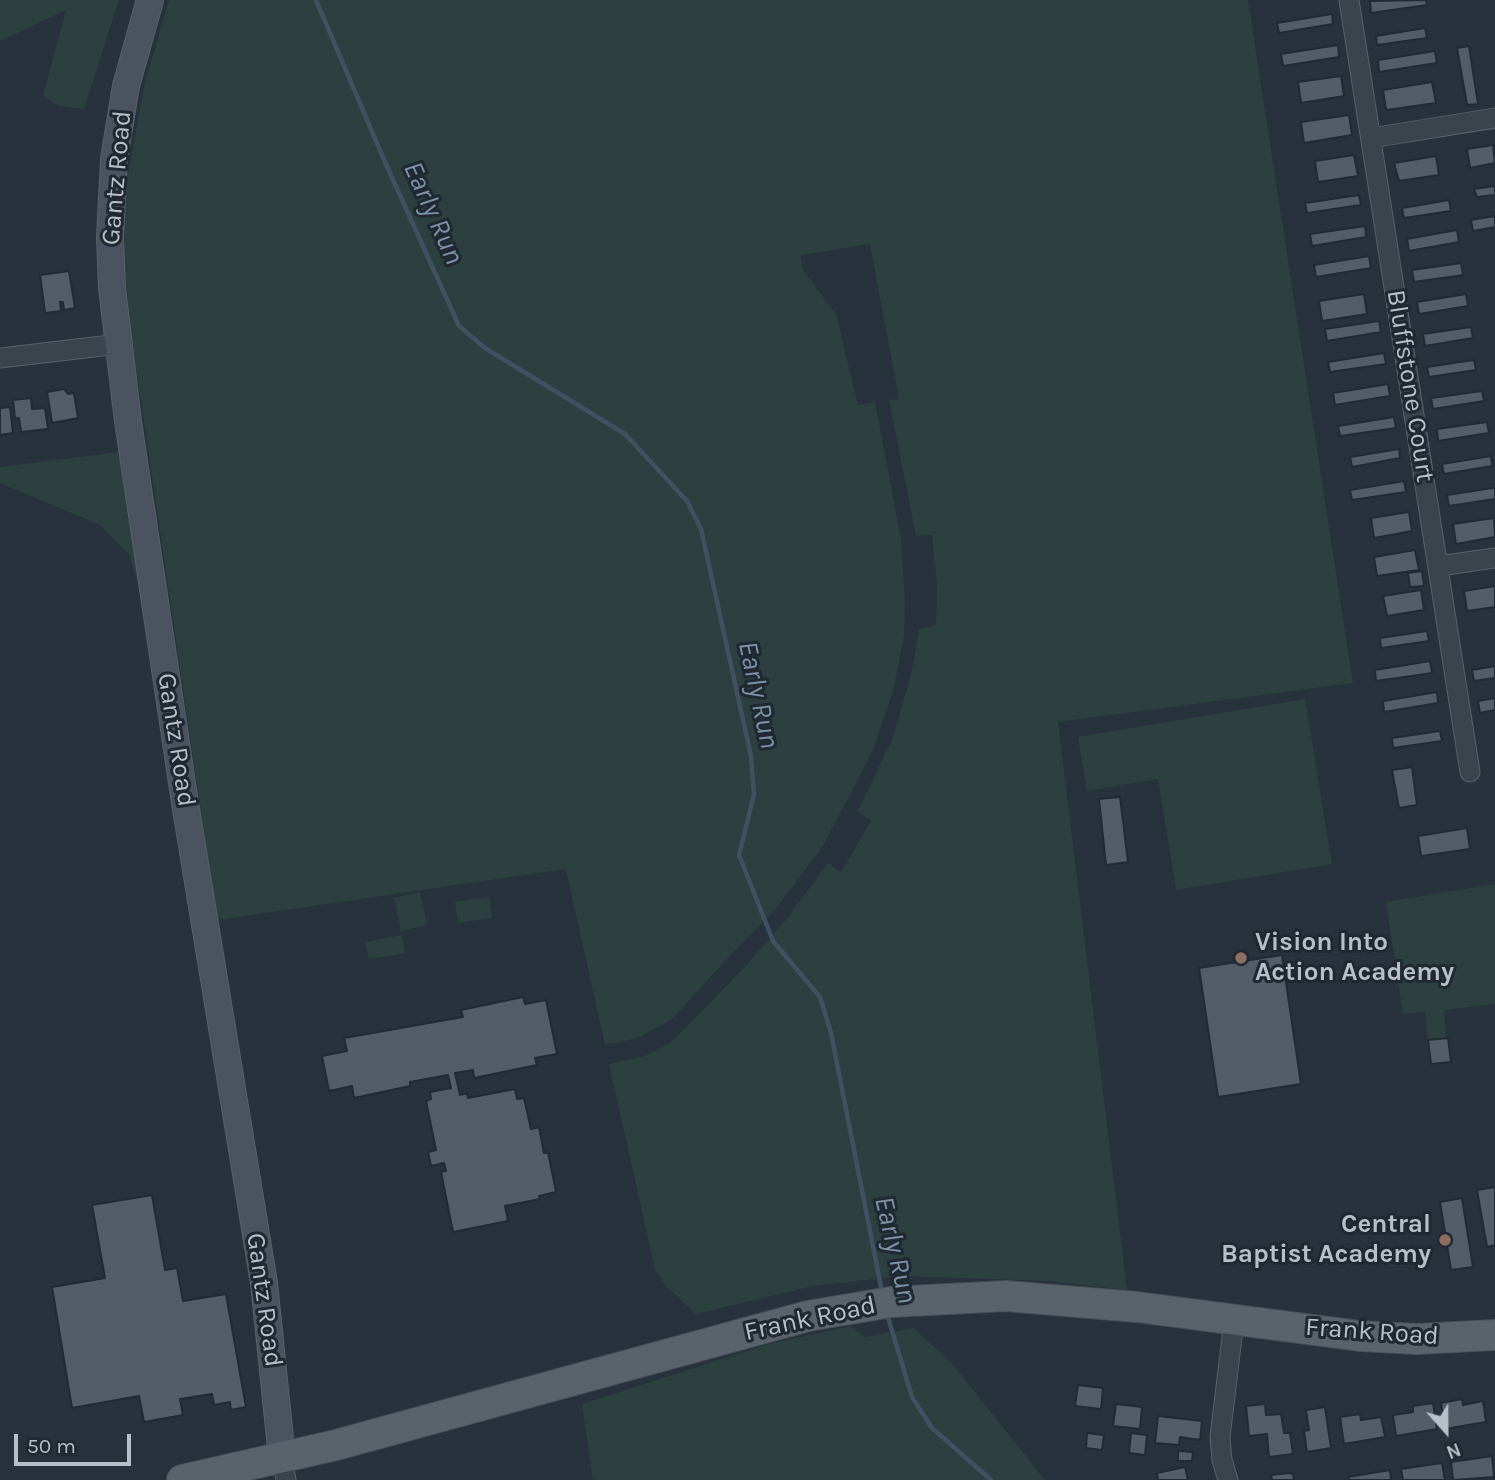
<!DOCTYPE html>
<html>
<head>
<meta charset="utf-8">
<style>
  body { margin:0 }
  #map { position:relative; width:1495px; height:1480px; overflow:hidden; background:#27323c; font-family:Karla,sans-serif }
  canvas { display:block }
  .north { position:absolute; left:1411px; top:1396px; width:70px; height:70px; -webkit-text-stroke:5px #202831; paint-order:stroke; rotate:159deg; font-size:19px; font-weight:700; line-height:28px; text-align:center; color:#b7bfc7 }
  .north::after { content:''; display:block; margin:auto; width:24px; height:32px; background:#b7bfc7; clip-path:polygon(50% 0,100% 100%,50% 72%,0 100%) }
  .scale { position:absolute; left:14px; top:1434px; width:117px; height:32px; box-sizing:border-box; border:4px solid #b7bfc7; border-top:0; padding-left:9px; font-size:21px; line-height:24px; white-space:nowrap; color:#b7bfc7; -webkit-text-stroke:5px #202831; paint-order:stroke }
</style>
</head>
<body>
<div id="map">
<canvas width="1495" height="1480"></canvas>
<div class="north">N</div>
<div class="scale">50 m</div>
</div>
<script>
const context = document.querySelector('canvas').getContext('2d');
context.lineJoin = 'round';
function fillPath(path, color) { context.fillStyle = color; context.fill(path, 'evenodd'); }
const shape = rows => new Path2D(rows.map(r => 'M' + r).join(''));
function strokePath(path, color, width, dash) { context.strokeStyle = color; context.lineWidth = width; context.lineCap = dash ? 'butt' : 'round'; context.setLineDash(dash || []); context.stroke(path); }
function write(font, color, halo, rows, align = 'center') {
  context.font = font + ' Karla,sans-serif'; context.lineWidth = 6; context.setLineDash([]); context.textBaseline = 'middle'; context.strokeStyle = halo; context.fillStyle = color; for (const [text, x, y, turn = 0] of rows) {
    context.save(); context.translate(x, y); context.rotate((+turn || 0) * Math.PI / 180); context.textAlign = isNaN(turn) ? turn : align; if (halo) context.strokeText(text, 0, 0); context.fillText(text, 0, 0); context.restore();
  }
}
fillPath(shape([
  [0,0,119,0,84,109,59,106,43,96,66,10,0,41],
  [169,0,1248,0,1353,683,1058,722,1127,1290,1049,1281,901,1276,813,1286,696,1314,667,1287,655,1269,609,1064,645,1056,669,1044,744,968,788,917,828,863,841,872,871,821,858,811,894,735,912,670,919,629,936,625,937,584,932,535,916,536,889,400,899,399,870,244,800,255,803,270,836,314,858,405,875,402,901,539,905,601,904,636,893,691,873,750,823,846,775,910,737,948,671,1020,638,1038,605,1045,566,869,217,920,130,325,124,256,126,186,145,82],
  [119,452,139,588,129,554,100,525,0,483,0,467],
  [1305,699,1332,864,1176,890,1158,779,1087,791,1078,737],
  [1495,884,1495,1004,1444,1010,1446,1038,1428,1040,1425,1012,1403,1014,1386,902],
  [420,892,427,925,401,931,394,898],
  [489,897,492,918,458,923,455,902],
  [402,935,405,953,369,959,365,942],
  [851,1326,865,1337,913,1328,950,1361,1045,1480,593,1480,582,1404,769,1344]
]), '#2c403f');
strokePath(shape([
  [316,0,385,162,459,326,485,348,625,434,687,501,701,529,751,756,754,794,739,855,773,941,820,997,831,1033,882,1292],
  [887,1314,912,1397,932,1428,991,1480]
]), '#3f5163', 4.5);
const building = shape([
  [1426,0,1427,5,1371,13,1370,1,1426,0],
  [1332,14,1333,24,1279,33,1277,23,1332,14],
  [1425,28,1427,38,1377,45,1376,36,1425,28],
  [1338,45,1339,57,1283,66,1281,54,1338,45],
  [1469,46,1478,104,1467,105,1457,48,1469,46],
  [1435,51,1437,63,1379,72,1378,60,1435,51],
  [1341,76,1344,96,1301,103,1298,82,1341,76],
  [1432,82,1436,103,1386,110,1383,90,1432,82],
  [1349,115,1352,135,1304,143,1301,122,1349,115],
  [1493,145,1495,163,1470,168,1467,149,1493,145],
  [1354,155,1358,176,1318,182,1315,161,1354,155],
  [1436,156,1439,175,1399,181,1394,163,1436,156],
  [1495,186,1495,195,1477,197,1474,189,1495,186],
  [1359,195,1361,205,1307,213,1305,203,1359,195],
  [1449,200,1451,211,1404,218,1402,208,1449,200],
  [1495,216,1495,227,1473,231,1471,220,1495,216],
  [1365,226,1366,237,1312,246,1310,234,1365,226],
  [1457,230,1459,242,1409,251,1407,239,1457,230],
  [1369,256,1371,268,1316,277,1314,265,1369,256],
  [1461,263,1463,275,1414,282,1412,270,1461,263],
  [69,271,75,308,64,310,63,302,60,302,61,311,45,313,40,275,69,271],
  [1364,294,1367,314,1322,321,1319,301,1364,294],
  [1466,294,1468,306,1419,314,1417,302,1466,294],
  [1379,321,1381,332,1327,341,1325,329,1379,321],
  [1471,327,1473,338,1425,346,1423,334,1471,327],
  [1384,353,1386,364,1330,372,1328,362,1384,353],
  [1474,360,1476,370,1429,377,1427,367,1474,360],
  [1388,384,1390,396,1335,405,1333,393,1388,384],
  [64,389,68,394,74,393,78,418,52,423,47,392,64,389],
  [1482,391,1484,401,1433,409,1431,398,1482,391],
  [31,398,32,409,45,408,48,429,21,432,19,418,15,418,13,400,31,398],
  [10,407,13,433,0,435,0,408,10,407],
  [1394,417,1396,428,1340,436,1338,426,1394,417],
  [1487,422,1489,433,1438,441,1437,429,1487,422],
  [1399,449,1400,458,1352,467,1350,457,1399,449],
  [1491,456,1492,466,1444,474,1442,464,1491,456],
  [1404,481,1406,492,1352,500,1350,490,1404,481],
  [1492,488,1495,488,1495,499,1449,506,1447,495,1492,488],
  [1409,512,1412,531,1374,538,1371,518,1409,512],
  [1494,518,1495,537,1456,544,1453,524,1494,518],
  [1415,550,1419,570,1377,576,1374,557,1415,550],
  [1422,571,1424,586,1410,587,1408,573,1422,571],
  [1495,586,1495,607,1467,611,1464,591,1495,586],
  [1421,590,1424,610,1387,616,1383,596,1421,590],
  [1427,631,1429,641,1381,648,1380,638,1427,631],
  [1430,661,1432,673,1376,681,1375,670,1430,661],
  [1495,666,1495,678,1474,681,1472,670,1495,666],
  [1437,692,1438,703,1384,712,1383,701,1437,692],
  [1495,698,1495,710,1480,713,1478,701,1495,698],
  [1440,731,1442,741,1393,748,1392,738,1440,731],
  [1412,767,1417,805,1399,808,1392,770,1412,767],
  [1120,797,1128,862,1106,865,1099,799,1120,797],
  [1467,828,1470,849,1421,856,1418,836,1467,828],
  [1282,955,1301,1084,1218,1097,1199,968,1282,955],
  [523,997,525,1004,546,1000,557,1054,535,1058,537,1065,474,1078,473,1070,455,1073,460,1095,467,1093,468,1098,515,1089,517,1099,524,1098,531,1129,539,1127,544,1153,548,1152,556,1192,539,1196,540,1199,505,1206,508,1221,453,1232,441,1172,446,1171,444,1163,431,1166,428,1152,436,1150,426,1101,431,1099,430,1092,451,1088,448,1075,410,1082,410,1086,354,1098,352,1086,329,1091,322,1056,347,1051,344,1038,463,1017,461,1010,523,997],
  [1448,1038,1451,1062,1431,1064,1428,1040,1448,1038],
  [1495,1187,1495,1245,1487,1247,1477,1190,1495,1187],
  [152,1195,165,1270,177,1268,183,1301,226,1294,246,1407,231,1410,230,1402,214,1405,212,1394,180,1399,183,1415,144,1422,139,1396,72,1408,52,1287,105,1278,92,1205,152,1195],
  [1462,1198,1473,1267,1451,1270,1440,1202,1462,1198],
  [1078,1385,1103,1388,1101,1409,1075,1406,1078,1385],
  [1462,1399,1463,1405,1483,1401,1486,1422,1445,1429,1441,1403,1462,1399],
  [1433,1403,1437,1429,1396,1436,1393,1415,1413,1412,1413,1406,1433,1403],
  [1116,1404,1142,1407,1140,1429,1113,1426,1116,1404],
  [1265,1404,1266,1415,1281,1414,1284,1433,1290,1433,1293,1454,1269,1457,1267,1434,1249,1436,1246,1406,1265,1404],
  [1325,1407,1331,1448,1307,1452,1304,1431,1309,1430,1306,1410,1325,1407],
  [1360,1414,1361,1420,1381,1417,1385,1437,1344,1444,1340,1417,1360,1414],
  [1158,1416,1202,1421,1200,1440,1180,1437,1179,1445,1155,1443,1158,1416],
  [1087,1433,1104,1435,1102,1450,1086,1448,1087,1433],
  [1131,1433,1147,1435,1145,1455,1129,1453,1131,1433],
  [1178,1451,1193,1452,1192,1461,1178,1461,1178,1451],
  [1492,1456,1494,1477,1453,1480,1451,1462,1492,1456],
  [1442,1463,1445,1480,1403,1480,1401,1469,1442,1463],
  [1185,1467,1188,1480,1158,1480,1157,1473,1185,1467],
  [1390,1470,1391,1480,1349,1480,1348,1477,1390,1470],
  [1289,1473,1293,1474,1294,1480,1272,1480,1271,1475,1289,1473]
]);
fillPath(building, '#535d69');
strokePath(building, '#222a33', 2);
const street = shape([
  [1349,0,1470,772],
  [1371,138,1495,118],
  [0,358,119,344],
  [1439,566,1495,558],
  [282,1458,286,1480],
  [1228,1480,1222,1460,1220,1437,1234,1320]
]);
const secondary = shape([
  [150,0,126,86,114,159,110,238,112,288,128,421,185,803,264,1283,282,1458]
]);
const primary = shape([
  [182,1480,336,1445,808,1316,891,1302,1006,1296,1137,1307,1360,1336,1417,1339,1495,1335]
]);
strokePath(street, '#59616a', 21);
strokePath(secondary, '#59616a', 28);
strokePath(primary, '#474f58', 32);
strokePath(street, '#3b434c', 19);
strokePath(secondary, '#4a535f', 26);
strokePath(primary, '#59636c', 30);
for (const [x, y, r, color] of [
  [1241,958,7,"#8d6e63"],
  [1445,1240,7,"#8d6e63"]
]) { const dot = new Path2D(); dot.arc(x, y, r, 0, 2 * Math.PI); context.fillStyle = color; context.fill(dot); strokePath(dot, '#202831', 2.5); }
write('26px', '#b7bfc7', '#202831', [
  ["Gantz Road",117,178,-85],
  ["Bluffstone Court",1410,386,81],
  ["Gantz Road",176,740,81],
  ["Gantz Road",264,1300,82],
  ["Frank Road",810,1319,-12],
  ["Frank Road",1372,1332,4]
]);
write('bold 26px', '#b7bfc7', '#202831', [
  ["Vision Into",1255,943],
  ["Action Academy",1255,973],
  ["Central",1431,1225,"right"],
  ["Baptist Academy",1431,1255,"right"]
], 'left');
write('italic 28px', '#7b91a7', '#202831', [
  ["Early Run",433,213,66],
  ["Early Run",758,695,78],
  ["Early Run",895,1250,77]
]);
</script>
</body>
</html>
